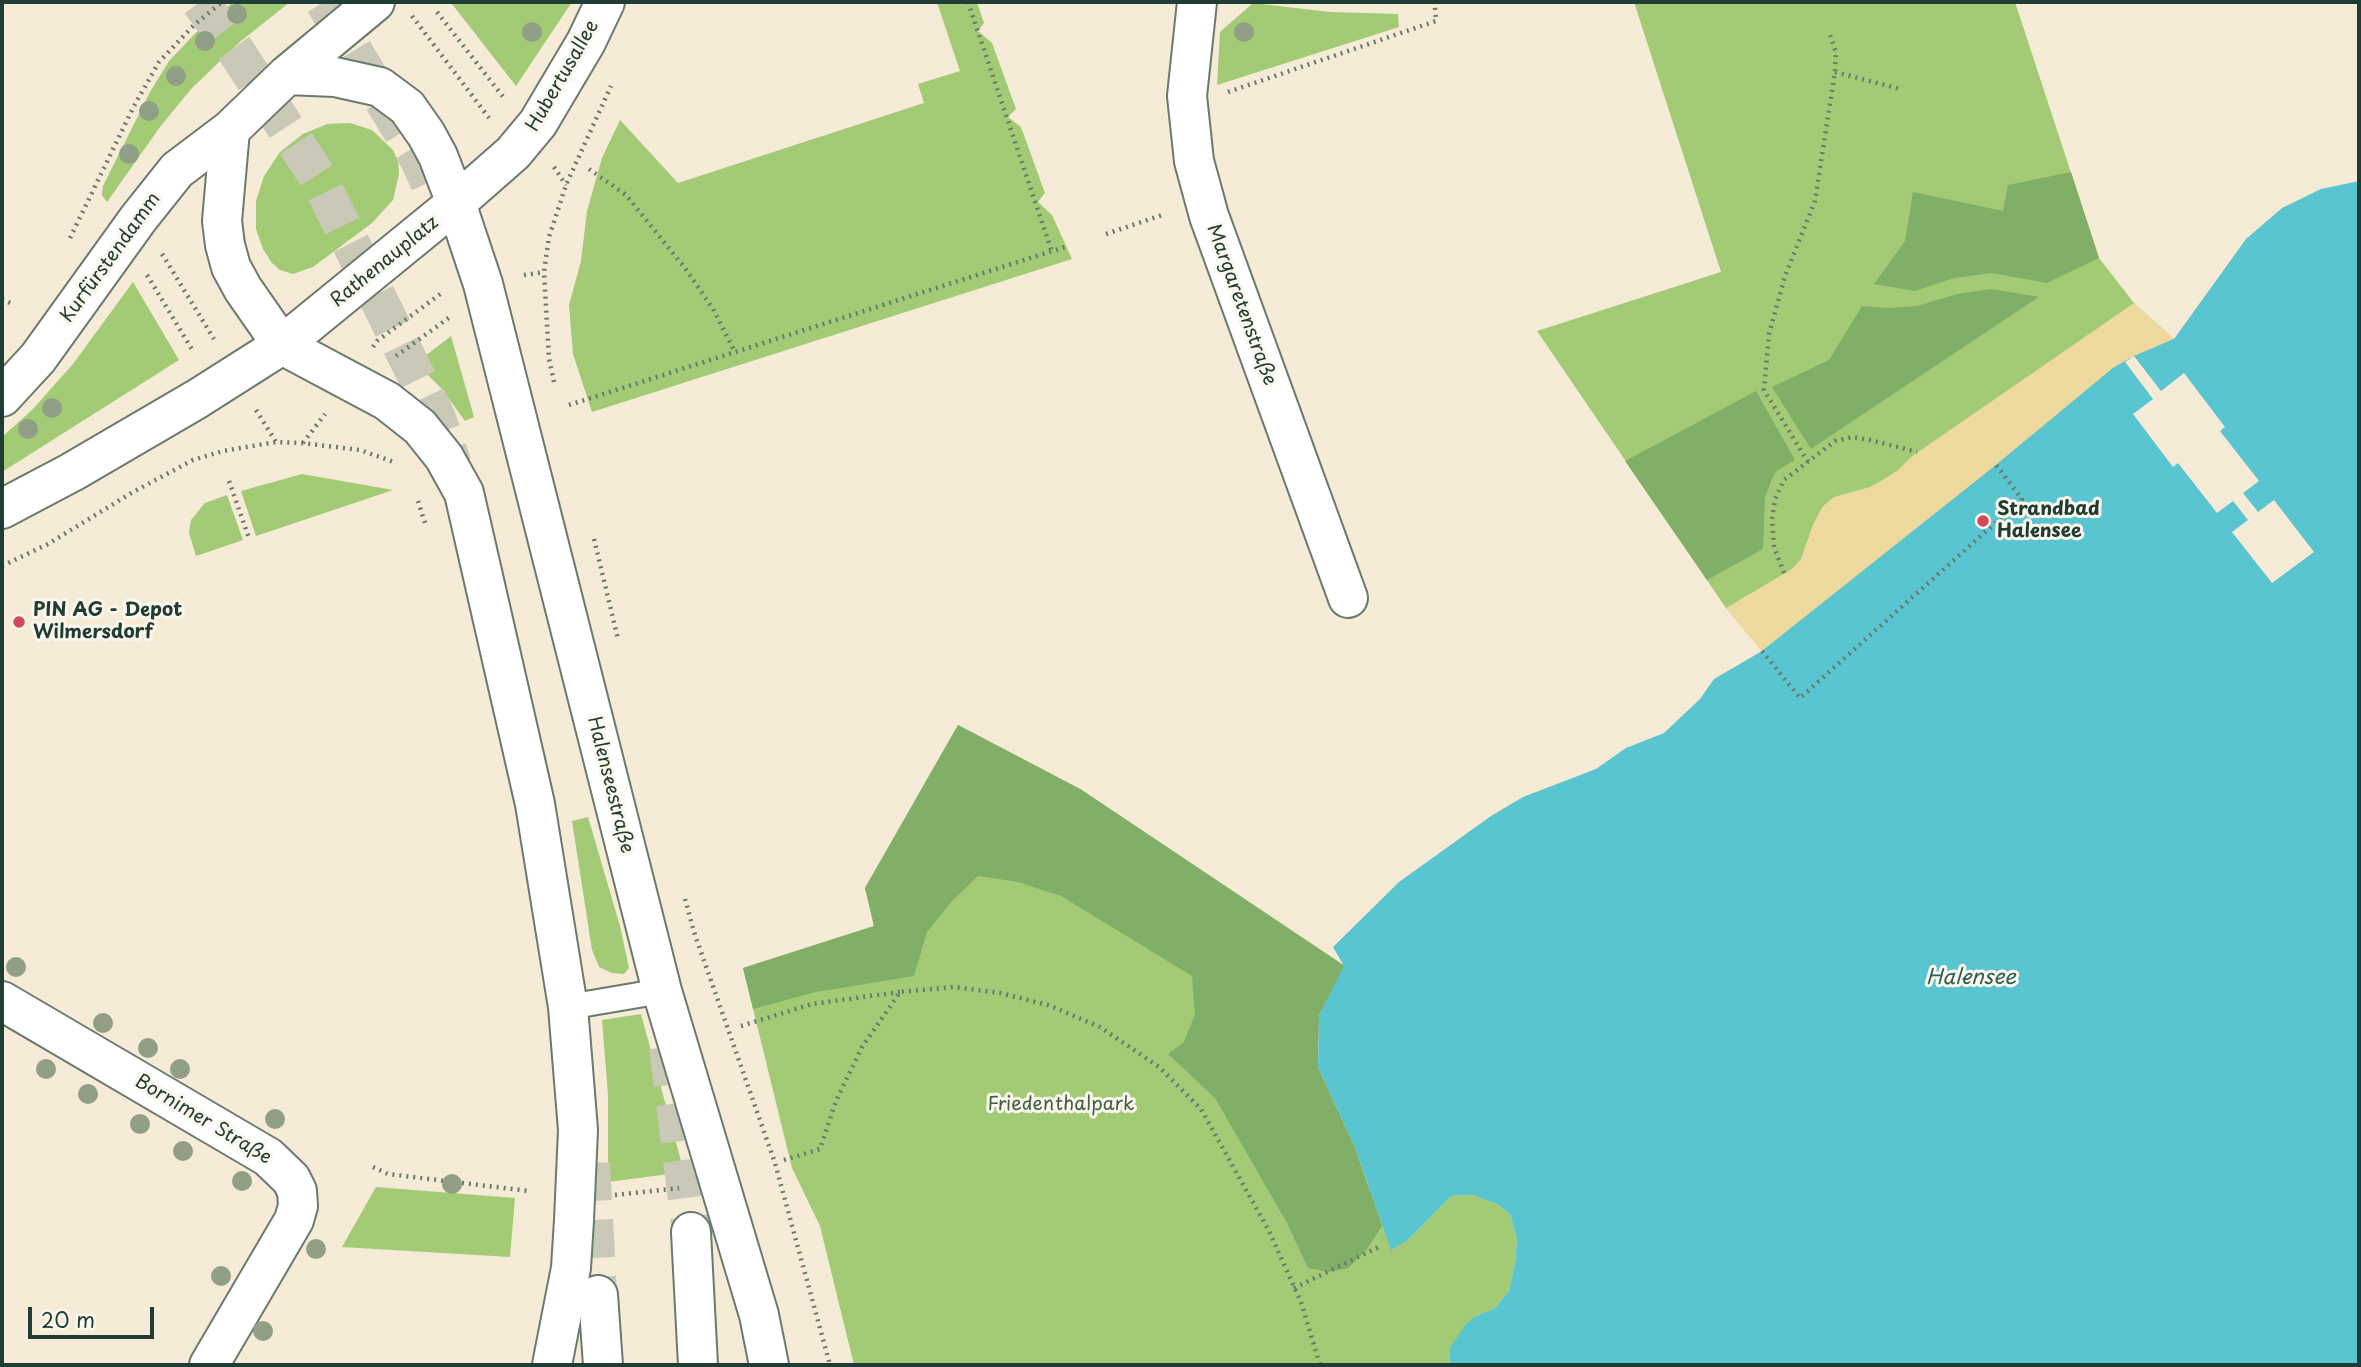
<!DOCTYPE html>
<html>
<head>
<meta charset="utf-8">
<style>
  body { margin:0 }
  #map { position:relative; width:2361px; height:1367px; overflow:hidden; background:#f5ebd6; font-family:"Playpen Sans",sans-serif }
  canvas { display:block }
  .frame { position:absolute; inset:0; border:4px solid #1f3d34; pointer-events:none }
  .scale { position:absolute; left:28px; top:1307px; width:126px; height:32px; box-sizing:border-box; border:4px solid #1f3d34; border-top:0; padding-left:9px; font-size:21px; line-height:24px; white-space:nowrap; color:#1f3d34; -webkit-text-stroke:5px #fbf7ec; paint-order:stroke }
</style>
</head>
<body>
<div id="map">
<canvas width="2361" height="1367"></canvas>
<div class="frame"></div>
<div class="scale">20 m</div>
</div>
<script>
const context = document.querySelector('canvas').getContext('2d');
context.lineJoin = 'round';
function fillPath(path, color) { context.fillStyle = color; context.fill(path, 'evenodd'); }
const shape = rows => new Path2D(rows.map(r => 'M' + r).join(''));
function strokePath(path, color, width, dash) { context.strokeStyle = color; context.lineWidth = width; context.lineCap = dash ? 'butt' : 'round'; context.setLineDash(dash || []); context.stroke(path); }
function write(font, color, halo, rows, align = 'center') {
  context.font = font + ' "Playpen Sans",sans-serif'; context.lineWidth = 6; context.setLineDash([]); context.textBaseline = 'middle'; context.strokeStyle = halo; context.fillStyle = color; for (const [text, x, y, turn = 0] of rows) {
    context.save(); context.translate(x, y); context.rotate((+turn || 0) * Math.PI / 180); context.textAlign = isNaN(turn) ? turn : align; if (halo) context.strokeText(text, 0, 0); context.fillText(text, 0, 0); context.restore();
  }
}
fillPath(shape([
  [234,2,290,2,241,41,191,89,160,127,107,202,102,195,103,186,150,92,169,61,207,21],
  [455,2,572,2,516,86,452,4],
  [937,2,977,2,984,23,978,31,992,43,1016,109,1008,117,1021,127,1045,193,1038,202,1052,215,1072,259,592,412,573,354,569,305,581,261,587,211,602,158,620,120,678,183,924,103,918,84,960,71],
  [1634,2,2015,2,2099,258,2134,303,2174,339,1762,651,1726,608,1537,331,1721,272],
  [1253,3,1330,12,1398,14,1399,27,1217,85,1220,32],
  [350,123,372,130,393,150,398,161,399,174,393,200,372,223,313,267,293,274,280,270,272,263,263,249,256,229,256,201,264,176,280,152,303,134,327,124],
  [133,282,179,360,2,472,2,437,32,410,73,364],
  [451,336,474,417,465,421,441,388,416,363],
  [302,474,393,490,256,536,241,491],
  [227,495,243,540,196,556,189,533,191,520,205,503],
  [958,725,1082,790,1408,1240,1451,1196,1473,1195,1497,1204,1510,1214,1517,1240,1515,1263,1509,1291,1494,1309,1476,1316,1449,1349,1450,1365,854,1365,820,1226,792,1168,743,968,874,926,865,888],
  [588,817,620,926,629,968,624,974,612,973,599,967,592,950,572,821],
  [641,1014,684,1172,608,1182,608,1095,602,1020],
  [376,1187,515,1198,510,1257,342,1247]
]), '#a3cb76');
fillPath(shape([
  [2071,172,2099,258,2047,283,1992,273,1954,278,1915,291,1874,284,1905,241,1913,192,2003,211,2008,185],
  [1991,289,2039,297,1811,449,1772,387,1829,360,1862,306,1889,308,1917,306,1957,294],
  [1756,391,1795,460,1775,472,1765,497,1763,549,1707,580,1625,461],
  [958,725,1082,790,1345,966,1319,1016,1318,1067,1355,1147,1382,1226,1367,1249,1348,1268,1328,1272,1308,1268,1287,1223,1215,1098,1168,1054,1184,1042,1195,1014,1192,976,1061,896,1018,882,978,876,952,901,927,932,914,976,816,992,753,1009,743,968,874,926,865,888]
]), '#82af67');
fillPath(shape([
  [2134,303,2174,339,2134,356,2113,368,1996,465,1762,651,1726,608,1792,569,1801,559,1814,522,1823,506,1834,497,1870,487,1881,481,1897,471,1911,457]
]), '#eeda9e');
fillPath(shape([
  [2359,181,2359,1365,1450,1365,1449,1349,1466,1324,1476,1316,1494,1309,1509,1291,1515,1263,1517,1240,1510,1214,1497,1204,1473,1195,1451,1196,1408,1240,1391,1250,1355,1147,1318,1067,1319,1016,1344,966,1333,947,1399,882,1491,816,1523,797,1596,769,1626,748,1664,733,1700,699,1714,679,1762,651,1996,465,2113,368,2134,356,2174,339,2246,239,2282,208,2321,189]
]), '#58c5d1');
fillPath(shape([
  [2134,356,2161,391,2184,373,2225,427,2220,431,2259,481,2243,493,2258,512,2274,500,2314,552,2272,583,2232,532,2248,520,2233,501,2217,513,2178,463,2173,467,2133,414,2153,399,2125,362]
]), '#f5ebd6');
strokePath(shape([
  [200,2,236,51,319,179,436,416,453,465],
  [324,2,418,158,434,193],
  [668,1047,691,1232],
  [591,1163,598,1295]
]), '#cac8b6', 38, [38, 19]);
const service = shape([
  [568,1007,662,991]
]);
const minor = shape([
  [1197,2,1187,96,1194,161,1209,216,1348,598],
  [2,1001,268,1157,291,1179,297,1191,298,1206,294,1220,209,1365]
]);
const secondary = shape([
  [287,75,335,77,380,87,407,107,426,134,438,156,456,203,483,284,662,991,759,1315,769,1365],
  [230,130,222,221,225,245,231,267,243,289,282,345,387,401,420,427,444,457,464,493,535,804,568,1007,578,1130,574,1220,571,1268,552,1365],
  [2,397,38,358,138,219,177,170,230,130,287,75,375,2],
  [2,509,72,472,197,399,282,345,456,203,513,153,538,123,586,42,605,2]
]);
const motorway = shape([
  [691,1232,698,1365],
  [598,1295,603,1365]
]);
strokePath(service, '#6a7a6d', 28);
strokePath(minor, '#6a7a6d', 42);
strokePath(secondary, '#6a7a6d', 42);
strokePath(motorway, '#6a7a6d', 42);
strokePath(shape([
  [968,2,1052,252],
  [437,12,504,98],
  [412,16,489,118],
  [1835,72,1900,89],
  [1228,92,1436,21,1435,7],
  [554,167,566,185],
  [589,169,626,195,685,268,713,309,735,352],
  [1106,234,1165,214],
  [70,238,134,106,159,62,194,25,222,2],
  [162,254,214,339],
  [147,275,193,351],
  [524,275,544,272],
  [2,299,10,303],
  [373,347,377,341,443,292],
  [396,356,450,317],
  [554,382,549,359,544,272,549,237,566,185,611,86],
  [569,405,1068,246],
  [256,410,276,442],
  [303,443,325,414],
  [1808,462,1764,390,1769,334,1785,276,1815,201,1835,72,1836,52,1830,35],
  [229,481,249,538],
  [418,501,426,526],
  [594,539,618,639],
  [2,566,48,544,133,492,193,460,223,451,276,442,302,443,360,450,394,462],
  [1784,573,1774,547,1772,519,1775,499,1784,480,1835,441,1853,437,1870,440,1917,452],
  [1762,651,1800,698,2022,499,1996,465],
  [685,899,695,935,775,1163,830,1365],
  [741,1026,812,1004,900,992],
  [784,1160,820,1149,836,1101,862,1047,900,992,954,987,1000,993,1048,1005,1100,1027,1159,1067,1201,1109,1269,1231,1301,1302,1320,1365],
  [373,1167,388,1174,529,1191],
  [615,1195,679,1188],
  [1294,1288,1379,1247]
]), '#6a7a6d', 4.5, [2, 5]);
strokePath(service, '#fff', 24);
strokePath(minor, '#fff', 38);
strokePath(secondary, '#fff', 38);
strokePath(motorway, '#fff', 38);
context.fillStyle = '#919f86';
for (const [x, y] of [
  [237,14],
  [532,32],
  [1244,32],
  [205,41],
  [176,76],
  [149,111],
  [129,154],
  [52,408],
  [28,429],
  [16,967],
  [103,1023],
  [148,1048],
  [46,1069],
  [180,1069],
  [88,1094],
  [275,1119],
  [140,1124],
  [183,1151],
  [242,1181],
  [452,1184],
  [316,1249],
  [221,1276],
  [263,1331]
]) { context.beginPath(); context.arc(x, y, 10, 0, 2 * Math.PI); context.fill(); }
for (const [x, y, r, color] of [
  [1983,521,7,"#d1495b"],
  [19,622,7,"#d1495b"]
]) { const dot = new Path2D(); dot.arc(x, y, r, 0, 2 * Math.PI); context.fillStyle = color; context.fill(dot); strokePath(dot, '#fbf7ec', 2.5); }
write('19px', '#1f3d34', '#fbf7ec', [
  ["Hubertusallee",563,76,-60],
  ["Kurfürstendamm",111,258,-54],
  ["Rathenauplatz",385,262,-39],
  ["Margaretenstraße",1241,305,70],
  ["Halenseestraße",610,785,76],
  ["Bornimer Straße",203,1120,31]
]);
write('bold 19px', '#1f3d34', '#fbf7ec', [
  ["Strandbad",1997,510],
  ["Halensee",1997,532],
  ["PIN AG - Depot",33,611],
  ["Wilmersdorf",33,633]
], 'left');
write('19px', '#406044', '#fbf7ec', [
  ["Friedenthalpark",1061,1105]
]);
write('italic 21px', '#2d5f5b', '#fbf7ec', [
  ["Halensee",1971,978]
]);
</script>
</body>
</html>
